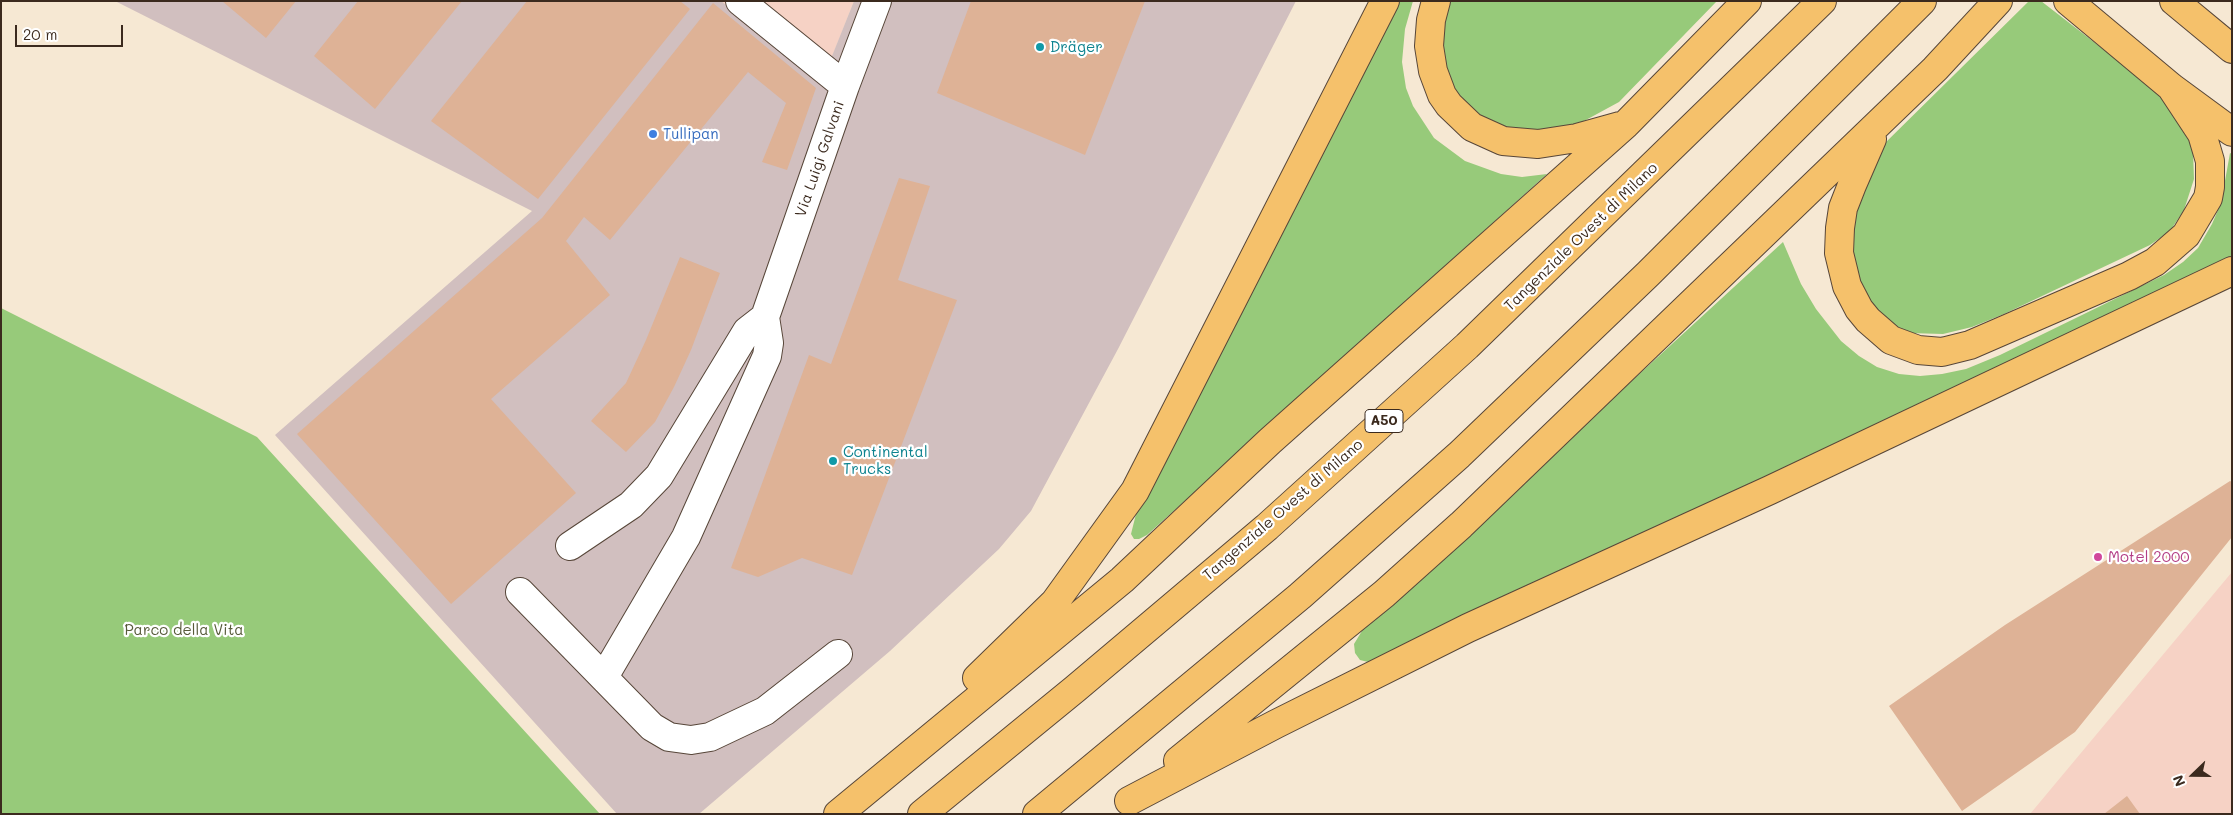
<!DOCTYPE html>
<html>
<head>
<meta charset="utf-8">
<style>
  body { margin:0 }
  #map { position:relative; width:2233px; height:815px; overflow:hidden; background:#f6e8d3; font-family:Mali,sans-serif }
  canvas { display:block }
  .frame { position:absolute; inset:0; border:2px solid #3b2a1e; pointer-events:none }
  .north { position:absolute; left:2168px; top:750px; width:50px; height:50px; -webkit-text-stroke:4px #fff; paint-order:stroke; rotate:248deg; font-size:14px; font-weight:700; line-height:20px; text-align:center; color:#3b2a1e }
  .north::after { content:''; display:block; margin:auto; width:18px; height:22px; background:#3b2a1e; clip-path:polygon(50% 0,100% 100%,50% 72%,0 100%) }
  .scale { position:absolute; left:15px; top:25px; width:108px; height:22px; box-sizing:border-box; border:2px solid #3b2a1e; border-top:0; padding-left:6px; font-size:15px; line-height:18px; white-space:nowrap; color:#3b2a1e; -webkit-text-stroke:4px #fff; paint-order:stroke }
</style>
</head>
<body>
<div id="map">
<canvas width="2233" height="815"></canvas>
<div class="frame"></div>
<div class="north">N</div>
<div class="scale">20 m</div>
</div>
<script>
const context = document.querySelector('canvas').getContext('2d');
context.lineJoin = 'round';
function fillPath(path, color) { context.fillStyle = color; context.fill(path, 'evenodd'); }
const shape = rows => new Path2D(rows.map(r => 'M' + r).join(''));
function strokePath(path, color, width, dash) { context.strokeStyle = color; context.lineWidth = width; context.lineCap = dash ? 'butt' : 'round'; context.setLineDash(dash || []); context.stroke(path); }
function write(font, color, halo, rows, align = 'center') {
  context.font = font + ' Mali,sans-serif'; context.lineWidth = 4.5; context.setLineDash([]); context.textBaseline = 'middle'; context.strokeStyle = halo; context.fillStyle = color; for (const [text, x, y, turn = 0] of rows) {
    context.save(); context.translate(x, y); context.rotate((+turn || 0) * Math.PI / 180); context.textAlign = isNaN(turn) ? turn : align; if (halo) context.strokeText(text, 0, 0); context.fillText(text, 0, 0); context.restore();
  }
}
fillPath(shape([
  [721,1,854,1,822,82],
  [2232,572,2232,814,2030,814]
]), '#f6d2c5');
fillPath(shape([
  [115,1,721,1,822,81,854,1,1296,1,1118,349,1031,511,999,549,890,651,699,814,617,814,275,435,532,211]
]), '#d1bfbf');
fillPath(shape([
  [1397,1,1413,1,1405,29,1402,62,1406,88,1413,106,1434,138,1465,161,1501,174,1522,177,1547,174,1147,535,1139,539,1134,539,1131,534,1136,514],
  [1446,1,1717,1,1619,102,1573,127,1529,137,1486,124,1450,86,1439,51],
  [2029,1,2041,1,2157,91,2187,130,2193,151,2194,179,2184,210,2170,231,2150,245,2004,314,1972,327,1943,334,1908,333,1889,324,1877,314,1856,274,1851,239,1853,203,1882,146],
  [2230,153,2232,154,2232,258,1378,659,1368,662,1360,660,1355,653,1354,644,1365,626,1783,242,1801,284,1816,309,1841,341,1859,356,1877,367,1899,374,1920,376,1942,374,1966,369,2000,355,2164,275,2183,262,2198,248,2212,224,2221,203],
  [1,308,257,437,600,814,1,814]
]), '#97ca7a');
fillPath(shape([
  [222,1,296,1,266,38],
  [358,1,462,1,375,109,314,56],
  [527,1,680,1,690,9,538,199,431,121],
  [971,1,1145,1,1085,155,937,93],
  [713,3,816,88,787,170,762,162,786,103,748,72,610,240,584,217,566,241,610,295,491,399,576,493,451,604,297,434,542,218],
  [899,178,930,186,898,280,957,300,852,575,802,558,758,577,731,568,809,355,831,364],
  [680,257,720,273,691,350,674,387,655,422,626,452,591,421,626,383,646,340],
  [2230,481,2232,482,2232,537,2075,732,1962,811,1889,706,2005,625],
  [2127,796,2140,814,2104,814]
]), '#deb296');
const minor = shape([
  [740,1,845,86],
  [570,546,631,505,659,476,747,331,765,317],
  [520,592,652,727,669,737,691,740,710,737,765,711,838,654],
  [604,677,686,537,767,356,769,343,765,317,845,86,877,1]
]);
const major = shape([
  [2174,1,2232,49]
]);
const highway = shape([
  [1436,1,1431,20,1429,46,1433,71,1442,95,1449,105,1472,127,1503,141,1538,144,1577,138,1620,126],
  [2068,1,2171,87,2232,132],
  [1872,139,1852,185,1843,208,1840,228,1839,253,1847,286,1859,309,1868,320,1891,340,1918,350,1942,352,1970,345,2129,276,2155,262,2186,235,2208,198,2210,187,2210,161,2202,134,2171,87],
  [977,678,1055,602,1135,491,1385,1],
  [1178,761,1384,594,1461,525,1935,69,1998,1],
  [1129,801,1276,724,1468,628,1770,490,2232,271],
  [838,814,1122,580,1270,441,1626,124,1747,1],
  [922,814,1075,689,1267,527,1467,346,1822,1],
  [1037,814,1300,596,1459,455,1648,274,1922,1]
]);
strokePath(minor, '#574639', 30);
strokePath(major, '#574639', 30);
strokePath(highway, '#574639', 30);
strokePath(minor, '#fff', 28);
strokePath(major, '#f5c16b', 28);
strokePath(highway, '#f5c16b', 28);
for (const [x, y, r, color] of [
  [1040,47,5,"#0f9aa8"],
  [653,134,5,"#3f7fe0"],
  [833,461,5,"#0f9aa8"],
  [2098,557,5,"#d1479c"]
]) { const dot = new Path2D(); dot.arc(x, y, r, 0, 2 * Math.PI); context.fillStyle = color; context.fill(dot); strokePath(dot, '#fff', 2); }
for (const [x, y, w] of [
  [1384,421,38]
]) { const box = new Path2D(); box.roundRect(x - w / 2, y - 11.5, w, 23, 4); context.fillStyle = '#fff'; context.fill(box); strokePath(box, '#3b2a1e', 1); }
write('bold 14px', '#3b2a1e', null, [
  ["A50",1384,421]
]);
write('15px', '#0d838f', '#fff', [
  ["Dräger",1050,47],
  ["Continental",843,452],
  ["Trucks",843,469]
], 'left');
write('15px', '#366cbe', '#fff', [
  ["Tullipan",663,134]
], 'left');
write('15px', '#3b2a1e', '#fff', [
  ["Via Luigi Galvani",820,159,-71],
  ["Tangenziale Ovest di Milano",1581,237,-44],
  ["Tangenziale Ovest di Milano",1283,510,-41]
]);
write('15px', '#b23c85', '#fff', [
  ["Motel 2000",2108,557]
], 'left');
write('15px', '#575a3a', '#fff', [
  ["Parco della Vita",184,630]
]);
</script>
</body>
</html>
